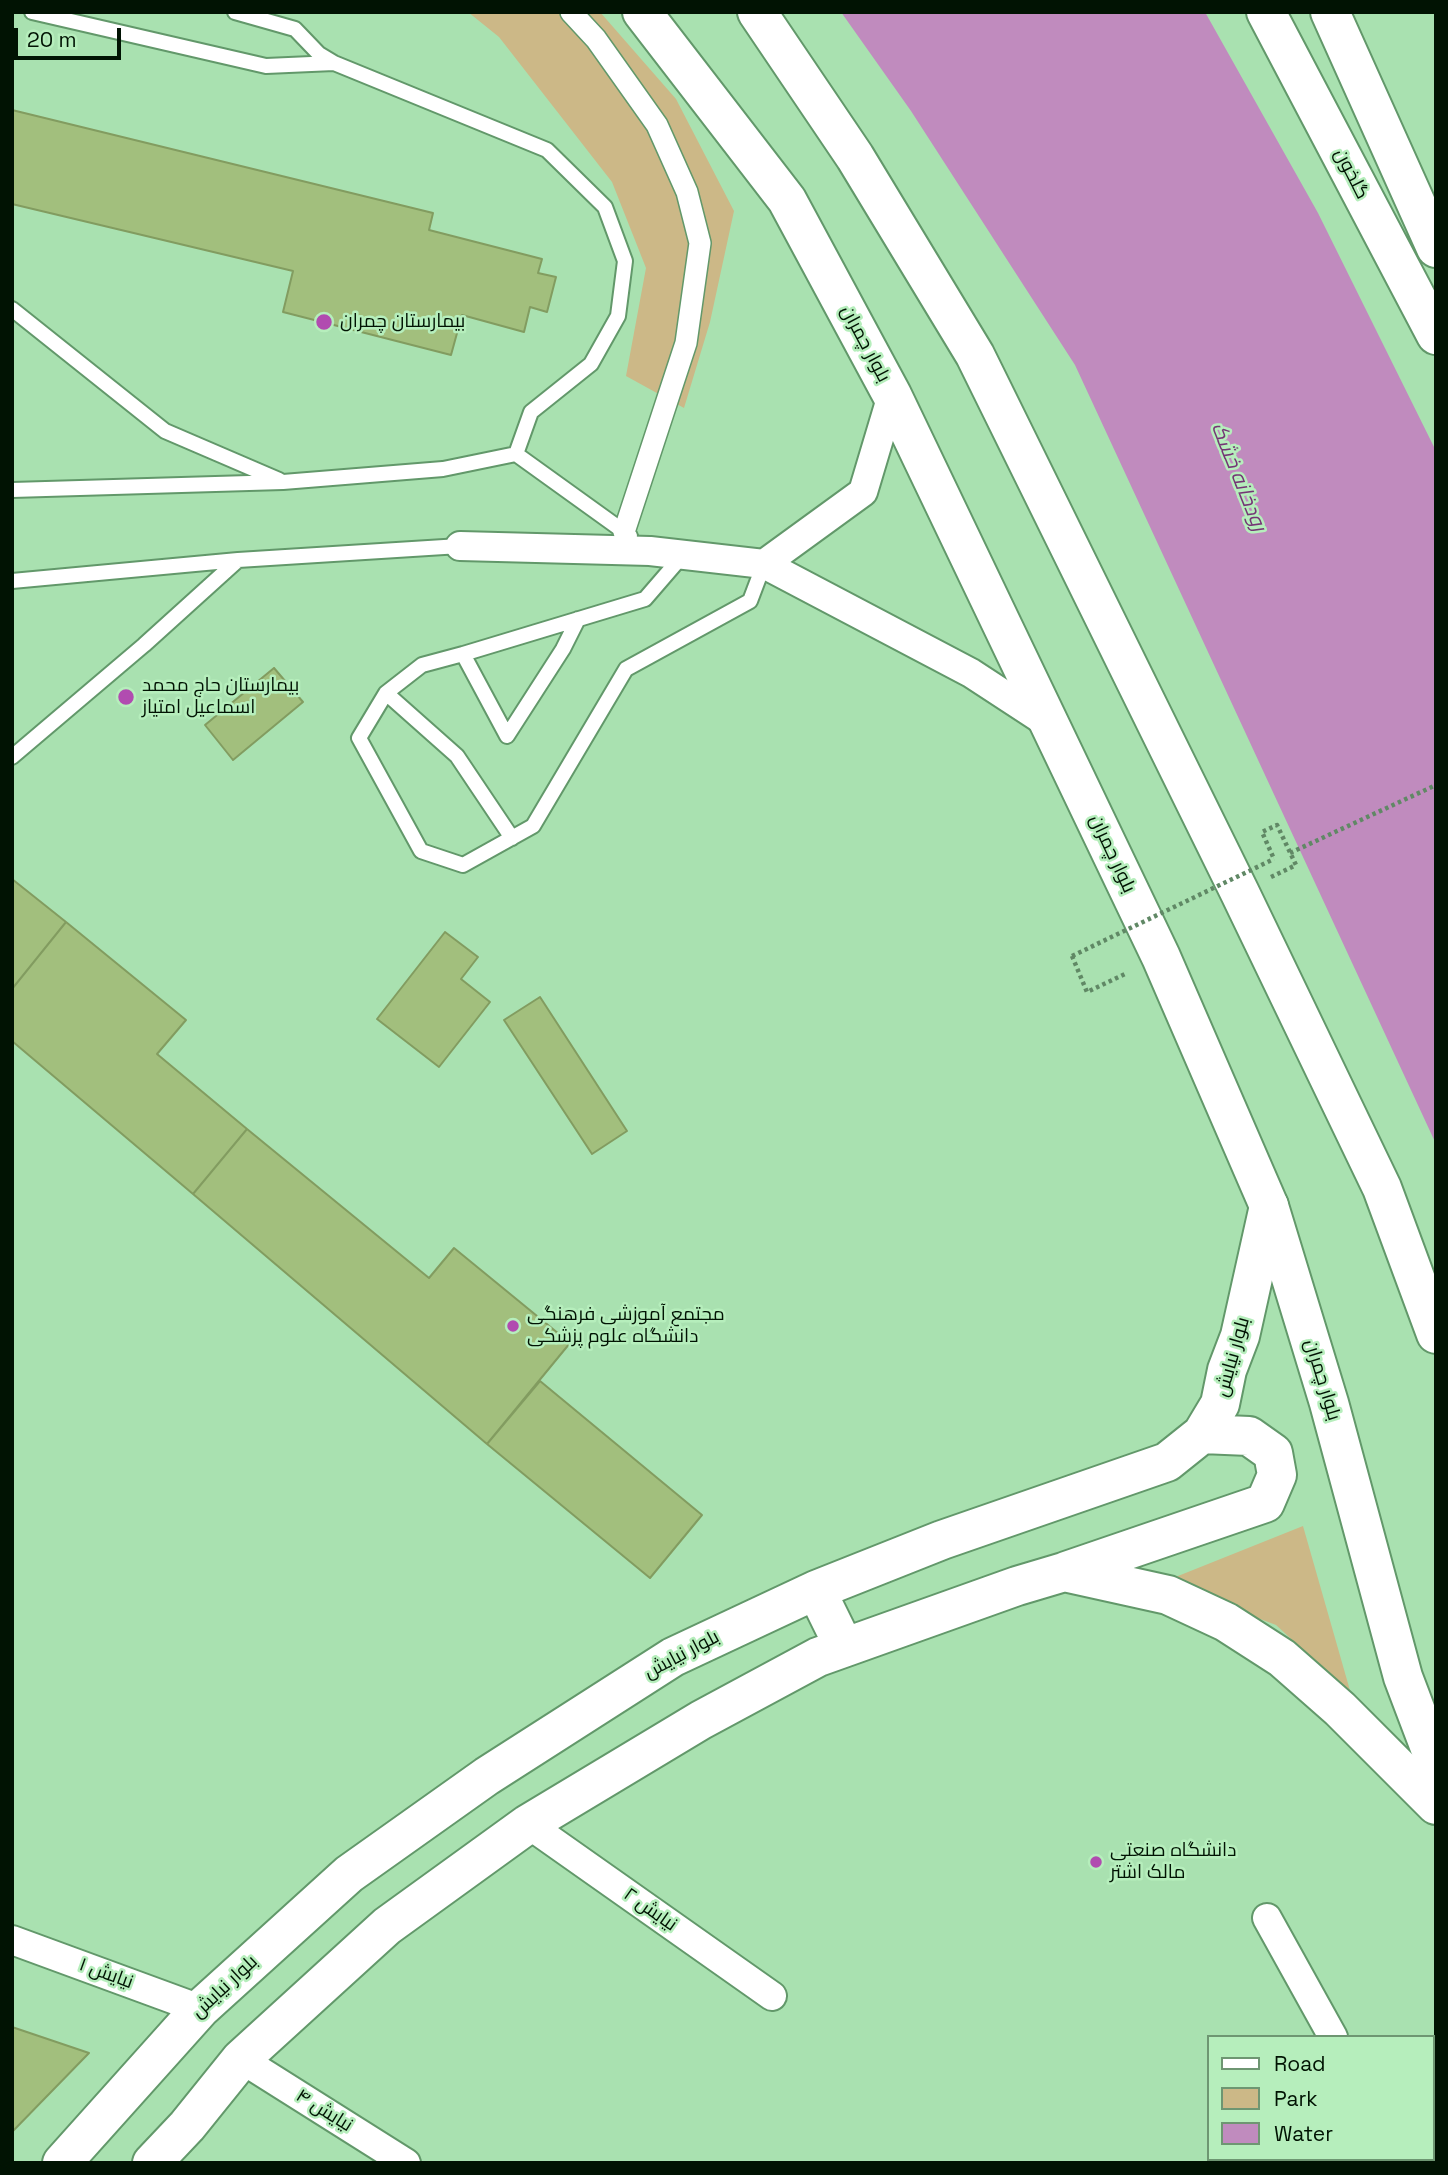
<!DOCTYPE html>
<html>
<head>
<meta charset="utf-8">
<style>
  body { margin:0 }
  #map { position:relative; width:1448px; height:2175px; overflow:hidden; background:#a9e1b0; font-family:"Space Grotesk",sans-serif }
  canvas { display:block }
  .frame { position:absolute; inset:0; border:14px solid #011303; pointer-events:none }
  .legend { position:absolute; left:1207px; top:2035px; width:228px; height:126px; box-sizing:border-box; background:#b6eebc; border:2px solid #6e9672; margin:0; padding:9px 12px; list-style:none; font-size:21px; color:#011303 }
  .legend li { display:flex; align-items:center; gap:14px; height:35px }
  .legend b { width:35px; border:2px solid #6e9672 }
  .scale { position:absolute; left:14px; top:28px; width:107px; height:32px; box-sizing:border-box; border:4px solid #011303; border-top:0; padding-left:9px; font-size:21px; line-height:24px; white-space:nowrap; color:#011303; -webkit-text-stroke:5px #b6eebc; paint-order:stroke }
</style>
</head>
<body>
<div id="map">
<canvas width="1448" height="2175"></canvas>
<div class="frame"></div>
<ul class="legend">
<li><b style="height:9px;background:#fff"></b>Road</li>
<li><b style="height:19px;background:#ccb887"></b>Park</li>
<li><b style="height:19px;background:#c08bbe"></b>Water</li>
</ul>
<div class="scale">20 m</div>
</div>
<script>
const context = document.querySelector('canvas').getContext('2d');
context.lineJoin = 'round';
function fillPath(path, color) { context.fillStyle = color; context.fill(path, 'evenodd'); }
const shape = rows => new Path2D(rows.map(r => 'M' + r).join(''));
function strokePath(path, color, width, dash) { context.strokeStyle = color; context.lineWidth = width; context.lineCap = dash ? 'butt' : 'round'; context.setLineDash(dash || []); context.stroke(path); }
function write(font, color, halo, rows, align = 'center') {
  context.font = font + ' "Space Grotesk",Cairo,sans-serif'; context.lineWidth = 5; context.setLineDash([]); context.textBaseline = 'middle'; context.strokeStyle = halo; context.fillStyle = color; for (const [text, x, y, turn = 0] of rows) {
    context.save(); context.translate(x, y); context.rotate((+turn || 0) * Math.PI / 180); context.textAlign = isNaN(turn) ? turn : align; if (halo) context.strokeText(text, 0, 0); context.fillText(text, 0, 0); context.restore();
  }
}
fillPath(shape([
  [468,12,600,12,676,99,734,211,710,322,684,408,626,376,646,268,612,182,499,37],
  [1303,1526,1351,1694,1276,1625,1163,1582]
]), '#ccb887');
fillPath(shape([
  [841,12,1205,12,1318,213,1436,451,1436,1144,1075,365,911,111]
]), '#c08bbe');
const building = shape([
  [12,110,433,213,429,230,542,259,538,273,556,277,547,312,530,307,524,332,462,315,451,355,283,312,293,271,12,204,12,110],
  [274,668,303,702,233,760,205,725,274,668],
  [12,879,66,922,12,989,12,879],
  [66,922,186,1020,157,1054,247,1129,193,1194,12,1041,12,989,66,922],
  [445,932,478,957,461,979,490,1002,439,1067,377,1019,445,932],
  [540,997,627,1131,592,1154,504,1020,540,997],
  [247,1129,429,1278,454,1248,570,1343,487,1444,193,1194,247,1129],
  [540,1381,702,1515,650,1578,487,1444,540,1381],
  [12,2027,89,2053,12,2132,12,2027]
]);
fillPath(building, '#a2bf7d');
strokePath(building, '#829c60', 2);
const service = shape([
  [32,12,266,66,334,63],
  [235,12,295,29,319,54,334,63,547,150,605,207,625,261,618,316,591,364,531,412,516,454,630,536],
  [12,309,165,431,279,480],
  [12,490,283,482,443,469,516,454],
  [12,581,238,560,460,546],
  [578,619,563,649,507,736,463,654,422,665,386,693,359,738,421,851,463,865,533,826,626,669,750,601,764,564],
  [463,654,645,599,683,555],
  [386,693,457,756,512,838],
  [12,757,144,645,238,560]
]);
const pedestrian = shape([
  [571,12,596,39,657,125,687,192,700,243,686,343,624,532]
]);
const minor = shape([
  [460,546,650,551,764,564,971,673,1049,724],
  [764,564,863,492,892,395],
  [528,1824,772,1996],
  [1267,1918,1333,2037],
  [12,1940,200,2009],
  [241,2059,406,2163],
  [1405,2159,1408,2163],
  [1370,2163,1374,2159]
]);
const secondary = shape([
  [1266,12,1436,335],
  [1330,12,1436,248],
  [1066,1571,1265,1503,1277,1475,1273,1453,1249,1436,1202,1434],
  [816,1590,844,1647],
  [62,2163,200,2009,349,1874,487,1776,673,1657,816,1590,942,1540,1167,1462,1202,1434,1220,1404,1227,1370,1240,1336,1269,1206],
  [152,2163,187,2126,241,2059,387,1926,528,1824,701,1720,818,1657,1017,1586,1064,1572,1168,1595,1226,1622,1282,1658,1340,1709,1436,1805]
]);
const primary = shape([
  [642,12,787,200,892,395,1161,957,1269,1206,1329,1403,1403,1677,1436,1764],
  [757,12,855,157,975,355,1240,893,1382,1188,1436,1334]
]);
strokePath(service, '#62986a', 18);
strokePath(pedestrian, '#62986a', 24);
strokePath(minor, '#62986a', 32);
strokePath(secondary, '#62986a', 42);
strokePath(primary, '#62986a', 42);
strokePath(shape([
  [1290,853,1436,785],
  [1271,877,1296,865,1277,825,1262,832,1274,859],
  [1072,956,1087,992,1127,973]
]), '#608865', 4.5, [3.5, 3.5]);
strokePath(service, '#fff', 14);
strokePath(pedestrian, '#fff', 21);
strokePath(minor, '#fff', 28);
strokePath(secondary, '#fff', 38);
strokePath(primary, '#fff', 38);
strokePath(shape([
  [1072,956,1274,859]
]), '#608865', 4.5, [3.5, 3.5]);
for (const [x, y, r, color] of [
  [324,322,9,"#b14cb0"],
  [126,697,9,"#b14cb0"],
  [513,1326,7,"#b14cb0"],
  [1096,1862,7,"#b14cb0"]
]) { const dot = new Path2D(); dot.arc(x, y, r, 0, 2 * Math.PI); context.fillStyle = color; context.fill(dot); strokePath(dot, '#b6eebc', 2.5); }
write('19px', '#011303', '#b6eebc', [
  ["گلخون",1351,174,63],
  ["بلوار چمران",865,344,62],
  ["بلوار چمران",1112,854,65],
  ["بلوار نیایش",1233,1357,-74],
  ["بلوار چمران",1322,1380,73],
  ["بلوار نیایش",682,1655,-28],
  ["نیایش ۲",650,1910,35],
  ["نیایش ۱",106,1974,20],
  ["بلوار نیایش",225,1987,-43],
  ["نیایش ۴",324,2111,32]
]);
write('19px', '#011303', '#b6eebc', [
  ["بیمارستان چمران",340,322],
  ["بیمارستان حاج محمد",142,686],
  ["اسماعیل امتیاز",142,708],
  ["مجتمع آموزشی فرهنگی",527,1315],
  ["دانشگاه علوم پزشکی",527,1337],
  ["دانشگاه صنعتی",1110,1851],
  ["مالک اشتر",1110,1873]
], 'left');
write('italic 21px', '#753575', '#b6eebc', [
  ["رودخانه خشک",1238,477,68]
]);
</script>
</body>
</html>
